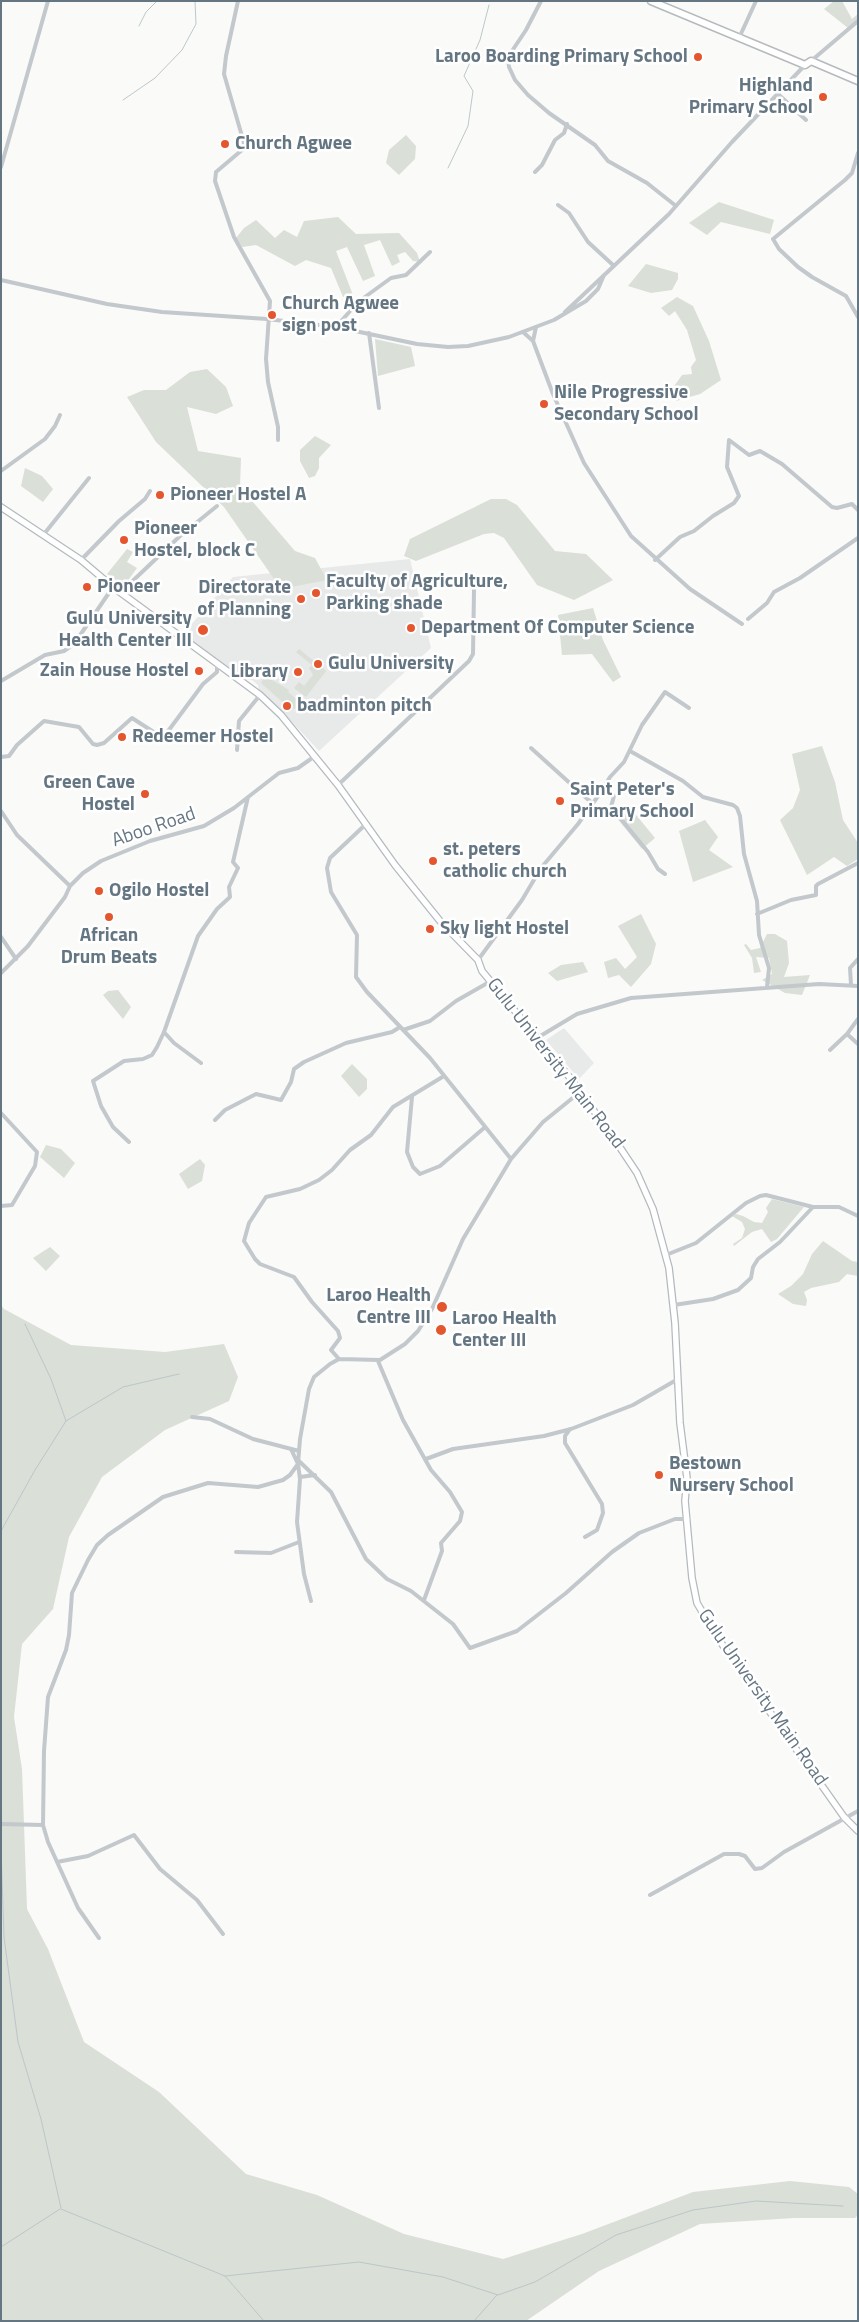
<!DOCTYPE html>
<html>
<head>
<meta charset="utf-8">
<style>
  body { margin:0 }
  #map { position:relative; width:859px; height:2322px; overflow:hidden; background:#fafaf8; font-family:"Titillium Web",sans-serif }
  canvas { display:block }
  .frame { position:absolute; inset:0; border:2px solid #657683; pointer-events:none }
</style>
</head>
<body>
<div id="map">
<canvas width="859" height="2322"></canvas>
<div class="frame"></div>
</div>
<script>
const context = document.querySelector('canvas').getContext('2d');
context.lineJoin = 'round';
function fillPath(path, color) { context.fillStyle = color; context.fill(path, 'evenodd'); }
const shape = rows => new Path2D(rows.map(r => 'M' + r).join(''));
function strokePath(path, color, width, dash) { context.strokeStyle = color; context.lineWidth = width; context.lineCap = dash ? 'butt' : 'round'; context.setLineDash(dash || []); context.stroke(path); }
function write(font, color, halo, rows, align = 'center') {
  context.font = font + ' "Titillium Web",sans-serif'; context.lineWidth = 5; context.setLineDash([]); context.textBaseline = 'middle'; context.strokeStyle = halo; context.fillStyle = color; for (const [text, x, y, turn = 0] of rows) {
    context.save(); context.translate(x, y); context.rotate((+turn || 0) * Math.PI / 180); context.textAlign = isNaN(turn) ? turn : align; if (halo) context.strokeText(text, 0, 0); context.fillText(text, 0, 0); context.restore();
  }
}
fillPath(shape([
  [410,559,431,648,319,751,281,710,259,691,258,685,252,680,245,680,183,634,233,577],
  [564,1028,594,1063,579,1079,546,1040]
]), '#e8e9e9');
fillPath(shape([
  [834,1,842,1,852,19,858,14,858,22,848,28,824,9],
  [406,135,416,146,415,159,399,175,386,163,389,150],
  [719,202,774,220,770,234,721,222,707,235,689,223],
  [338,217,356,234,399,233,417,253,420,262,413,261,405,252,397,255,400,262,392,266,380,240,364,245,375,276,363,281,347,247,336,251,353,295,343,297,331,268,306,260,295,266,256,245,242,247,236,238,244,228,256,220,275,238,284,230,297,237,304,221],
  [646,264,678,273,678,279,672,290,651,293,628,286],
  [677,297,693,306,709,341,721,380,700,394,676,401,672,389,682,375,692,374,691,367,696,360,687,330,675,311,669,316,661,308],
  [375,339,411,347,415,366,378,376],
  [207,369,226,387,233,406,216,414,187,407,198,451,241,458,240,487,295,551,315,558,327,580,281,589,224,507,156,442,127,397,144,390,166,390,190,372],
  [315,436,331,445,319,458,319,468,315,476,309,478,300,461,300,450],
  [25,468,42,476,53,489,43,502,21,486],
  [491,499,506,499,517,505,555,551,586,554,613,580,574,600,537,585,504,538,494,533,484,534,416,561,404,556,410,539],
  [127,549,133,552,127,562,137,568,124,586,107,574],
  [593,608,603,640,621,677,613,682,592,654,562,655,558,615],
  [299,649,326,671,306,697,294,688,299,682,304,686,313,675,309,668,312,665,296,652],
  [265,676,289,690,288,692,301,703,295,709,287,706,261,683],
  [822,746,835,782,843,820,858,843,858,859,847,866,834,857,807,875,780,820,793,808,800,790,792,754],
  [628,805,655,838,642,849,616,817],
  [705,820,718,837,709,850,733,867,693,882,679,831],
  [641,914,656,944,651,964,631,987,619,975,608,978,604,962,616,958,625,969,637,957,618,926],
  [767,934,775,934,787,941,789,963,784,977,810,975,802,995,785,993,762,980,772,974,769,958,756,957,761,972,754,973,752,958,744,945,746,944,751,950,760,948],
  [583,962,588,972,557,981,548,973,561,965],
  [118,990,131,1007,123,1019,103,995,108,991],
  [352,1064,367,1079,367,1089,359,1097,341,1076],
  [46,1145,61,1149,75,1163,64,1178,40,1157],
  [200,1159,205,1165,202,1181,188,1189,179,1174],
  [772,1199,804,1207,777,1239,771,1242,762,1229,752,1232,734,1246,733,1244,742,1238,745,1229,742,1222,732,1216,736,1214,743,1216,754,1222,762,1223,768,1212,766,1208],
  [823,1241,852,1261,858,1262,858,1276,847,1274,839,1282,811,1288,804,1292,807,1300,806,1306,793,1304,778,1294,791,1286,803,1274,812,1254],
  [50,1247,60,1256,46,1271,33,1258],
  [1,1305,4,1309,71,1345,165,1352,224,1344,238,1377,229,1401,165,1430,102,1477,69,1537,53,1609,22,1644,14,1717,22,1769,27,1909,48,1949,84,2042,159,2092,246,2174,317,2195,404,2234,503,2259,582,2234,693,2192,790,2181,849,2187,858,2194,858,2215,855,2218,794,2218,700,2224,599,2271,526,2321,1,2321]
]), '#dadfd7');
strokePath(shape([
  [139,26,146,12,157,1],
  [123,100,155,78,182,50,196,24,195,1],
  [448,168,468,126,473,91,464,76,480,40,489,5],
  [66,1421,123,1387,179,1374],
  [1,1531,35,1470,66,1421,51,1379,25,1324],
  [1,1848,4,1937,18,2042,41,2119,61,2208],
  [61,2209,225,2276,264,2321],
  [1,2247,60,2209],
  [225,2276,359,2262,443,2277,498,2295,535,2282,616,2235,693,2210,756,2201,843,2206],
  [474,2321,497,2295]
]), '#bbc7cb', 1);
const secondary = shape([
  [1,507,81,560,113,587,260,695,281,715,338,785,395,865,440,921,478,960,482,971,571,1079,617,1143,637,1173,653,1209,669,1268,675,1323,680,1423,687,1478,685,1501,692,1578,697,1603,717,1637,844,1817,858,1831]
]);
const primary = shape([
  [651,1,805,65,811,61,858,81]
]);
strokePath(secondary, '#b3babf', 8);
strokePath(primary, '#b5babe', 9);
strokePath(shape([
  [238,1,226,56,224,74,244,143,242,150,216,172,215,181,234,237,270,301,266,359,268,382,278,427,278,440],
  [541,1,526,30,508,57,509,67,515,80,528,95,549,113,595,145,608,161,647,183,676,206],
  [739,38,756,1],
  [811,61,858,21],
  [778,94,806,120],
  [858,153,852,173,845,180,773,239,779,249,798,267,812,277,846,296,858,317],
  [1,167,48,1],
  [535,172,542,165,555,140,564,133,567,124],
  [558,205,569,213,588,242,613,265],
  [1,280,107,304,162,312,267,319,336,327,417,344,448,347,468,346,509,337,554,320,586,301,598,289,604,275],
  [565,312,669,214,732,142,805,65],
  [336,327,358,302,391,278,406,275,430,252],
  [523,332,533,341,553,394,584,463,631,536,690,589,742,624],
  [369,333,379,408],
  [533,341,536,327],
  [1,471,45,439,55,426,60,415],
  [44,534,89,478],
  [81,560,119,521,145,499,150,491],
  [655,560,680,537,694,531,713,516,734,503,739,496,727,467,729,440,749,455,760,451,782,464,832,507,837,508,852,504,858,510],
  [121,592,180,536,217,506],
  [748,619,767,603,774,592,800,578,858,538],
  [1,681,45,655,64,651,74,644,113,587],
  [531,748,593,804],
  [237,750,239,721,260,695],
  [630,751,683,781,703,797,733,805,737,808,740,816,744,854,757,901,759,935,769,968,767,987],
  [1,757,9,756,17,745,44,721,79,727,93,744,97,745,104,743,132,718,163,738,203,684,217,672,217,663],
  [338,785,469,661,473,654,474,590],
  [601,792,614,796,611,807,648,852,658,869,665,874],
  [1,811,17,835,70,886],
  [366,824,330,858,327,868,331,892,357,935,356,977,367,992,430,1058,511,1159],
  [757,914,791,900,816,895,816,886,818,884,858,863],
  [1,937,16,959],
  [478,960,522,900,541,868,578,824,601,792,610,777,624,762,642,725,665,692,689,708],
  [1,973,28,946,65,897,70,886,83,873,101,861,150,841,204,826,234,808,279,773,298,768,315,756],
  [851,985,850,968,858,959],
  [403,1030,430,1021,456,1001,491,981],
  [164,1032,174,1043,201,1063],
  [847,1034,858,1044],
  [537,1038,577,1014,631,998,819,984,858,986],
  [830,1050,847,1034,858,1019],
  [412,1097,407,1152,413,1167,420,1174,440,1166,484,1128],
  [1,1113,37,1152,35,1166,12,1205,1,1206],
  [215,1120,225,1110,256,1094,281,1100,291,1082,294,1069,304,1062,346,1043,392,1032,400,1027],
  [129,1142,113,1127,101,1106,93,1081,124,1061,143,1059,152,1055,157,1047,164,1032,198,936,217,909,230,897,229,887,238,868,233,862,248,797],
  [666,1255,696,1243,746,1203,760,1196,766,1195,813,1207],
  [674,1305,713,1299,738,1290,751,1278,753,1267,758,1259,780,1242,813,1207,839,1207,858,1216],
  [339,1359,331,1350,340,1338,338,1331,312,1302,294,1277,260,1264,255,1259,244,1241,249,1223,266,1197,300,1189,319,1180,332,1170,350,1150,371,1135,393,1107,444,1076],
  [378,1361,403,1420,431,1470,450,1492,462,1512,460,1521,441,1543,442,1551,424,1600],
  [192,1417,210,1419,253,1439,299,1451],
  [570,1429,565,1436,565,1443,602,1504,603,1513,597,1530,585,1537],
  [291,1449,298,1464,300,1479,297,1522,304,1574,311,1601],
  [426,1459,453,1449,544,1436,571,1429,633,1405,678,1379],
  [299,1461,331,1492,366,1559,387,1579,411,1591,453,1624,470,1648,517,1631,566,1593,612,1552,639,1533,675,1519,688,1519],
  [300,1477,315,1475],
  [236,1552,271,1553,299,1542],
  [1,1824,43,1825],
  [57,1862,88,1856,134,1835,160,1869,197,1900,223,1934],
  [650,1895,724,1854,739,1854,745,1856,755,1869,762,1868,784,1852,858,1811],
  [99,1938,78,1908,48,1842,43,1825,44,1751,48,1697,66,1650,69,1635,72,1593,88,1560,97,1545,108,1535,163,1497,208,1483,258,1487,283,1480,290,1475,298,1464,300,1439,309,1389,314,1377,330,1364,339,1359,380,1360,405,1344,418,1331,432,1309,463,1239,511,1159,543,1122,580,1092]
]), '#c3c8cc', 4);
strokePath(secondary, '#fff', 5.5);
strokePath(primary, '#fff', 6);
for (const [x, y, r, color] of [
  [698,57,5,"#e4572e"],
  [823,97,5,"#e4572e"],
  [225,144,5,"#e4572e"],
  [272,315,5,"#e4572e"],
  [544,404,5,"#e4572e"],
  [160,495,5,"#e4572e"],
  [124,540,5,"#e4572e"],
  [87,587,5,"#e4572e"],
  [316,593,5,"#e4572e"],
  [301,599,5,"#e4572e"],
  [411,628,5,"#e4572e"],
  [203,630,6,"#e4572e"],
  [318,664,5,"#e4572e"],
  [199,671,5,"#e4572e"],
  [298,672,5,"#e4572e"],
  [287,706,5,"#e4572e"],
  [122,737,5,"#e4572e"],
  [145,794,5,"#e4572e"],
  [560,801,5,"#e4572e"],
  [433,861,5,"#e4572e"],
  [99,891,5,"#e4572e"],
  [109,917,5,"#e4572e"],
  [430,929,5,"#e4572e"],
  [442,1307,6,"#e4572e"],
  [441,1330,6,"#e4572e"],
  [659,1475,5,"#e4572e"]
]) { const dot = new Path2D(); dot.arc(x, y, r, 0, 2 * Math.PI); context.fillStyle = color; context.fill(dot); strokePath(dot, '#fff', 2); }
write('bold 19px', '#657683', '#fff', [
  ["Laroo Boarding Primary School",688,57,"right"],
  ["Highland",813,86,"right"],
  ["Primary School",813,108,"right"],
  ["Church Agwee",235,144],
  ["Church Agwee",282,304],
  ["sign post",282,326],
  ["Nile Progressive",554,393],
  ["Secondary School",554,415],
  ["Pioneer Hostel A",170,495],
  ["Pioneer",134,529],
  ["Hostel, block C",134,551],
  ["Faculty of Agriculture,",326,582],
  ["Parking shade",326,604],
  ["Pioneer",97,587],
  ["Directorate",291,588,"right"],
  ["of Planning",291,610,"right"],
  ["Gulu University",192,619,"right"],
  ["Health Center III",192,641,"right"],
  ["Department Of Computer Science",421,628],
  ["Gulu University",328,664],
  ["Zain House Hostel",189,671,"right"],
  ["Library",288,672,"right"],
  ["badminton pitch",297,706],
  ["Redeemer Hostel",132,737],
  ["Green Cave",135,783,"right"],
  ["Hostel",135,805,"right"],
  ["Saint Peter's",570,790],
  ["Primary School",570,812],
  ["st. peters",443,850],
  ["catholic church",443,872],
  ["Ogilo Hostel",109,891],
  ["Sky light Hostel",440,929],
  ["African",109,936,"center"],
  ["Drum Beats",109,958,"center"],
  ["Laroo Health",431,1296,"right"],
  ["Centre III",431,1318,"right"],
  ["Laroo Health",452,1319],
  ["Center III",452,1341],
  ["Bestown",669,1464],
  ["Nursery School",669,1486]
], 'left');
write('19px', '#657683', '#fff', [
  ["Aboo Road",154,828,-19],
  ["Gulu University Main Road",555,1064,52],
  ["Gulu University Main Road",762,1698,55]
]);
</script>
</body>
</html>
